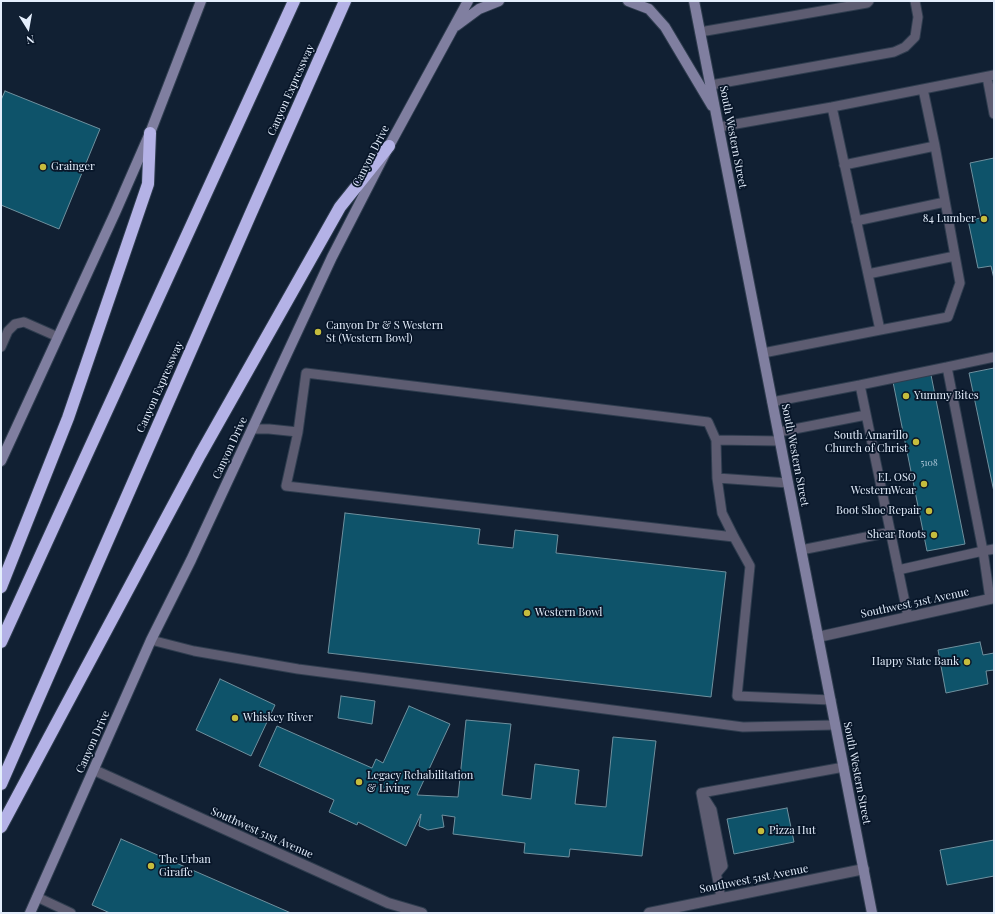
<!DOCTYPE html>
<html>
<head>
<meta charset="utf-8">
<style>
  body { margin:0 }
  #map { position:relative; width:995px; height:914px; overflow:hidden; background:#112033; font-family:"Playfair Display",serif }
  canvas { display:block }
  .frame { position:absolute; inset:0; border:2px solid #e4eefc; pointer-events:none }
  .north { position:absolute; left:8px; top:8px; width:40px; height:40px; -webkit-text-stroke:3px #081629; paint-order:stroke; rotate:169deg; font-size:11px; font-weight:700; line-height:16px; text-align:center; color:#e4eefc }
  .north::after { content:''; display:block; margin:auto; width:14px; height:18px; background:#e4eefc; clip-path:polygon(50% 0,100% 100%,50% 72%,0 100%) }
</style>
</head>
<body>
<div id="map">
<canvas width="995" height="914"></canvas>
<div class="frame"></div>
<div class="north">N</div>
</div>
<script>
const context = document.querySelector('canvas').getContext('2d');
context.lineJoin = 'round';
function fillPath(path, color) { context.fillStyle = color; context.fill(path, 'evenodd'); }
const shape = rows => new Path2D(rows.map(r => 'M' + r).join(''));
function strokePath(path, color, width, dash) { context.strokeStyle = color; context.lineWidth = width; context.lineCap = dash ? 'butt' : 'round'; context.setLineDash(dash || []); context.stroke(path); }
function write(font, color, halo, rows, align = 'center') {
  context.font = font + ' "Playfair Display",serif'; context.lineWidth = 3.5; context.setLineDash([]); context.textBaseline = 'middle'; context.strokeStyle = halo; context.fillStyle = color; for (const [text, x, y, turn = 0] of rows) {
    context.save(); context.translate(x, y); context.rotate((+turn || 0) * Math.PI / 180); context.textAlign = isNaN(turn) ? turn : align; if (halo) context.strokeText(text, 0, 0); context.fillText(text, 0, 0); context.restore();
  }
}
const building = shape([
  [5,91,100,129,59,229,1,205,1,100,5,91],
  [994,158,994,279,991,266,978,268,968,220,981,218,970,163,994,158],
  [994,368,994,492,969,373,994,368],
  [931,375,965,544,927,551,893,382,931,375],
  [345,513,480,529,478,544,513,548,515,530,558,535,556,553,726,572,711,697,328,653,345,513],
  [980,642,983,655,994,653,994,670,986,671,988,684,946,693,938,650,980,642],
  [220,679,275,705,251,756,196,730,220,679],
  [341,696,375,701,372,724,338,718,341,696],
  [409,706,450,724,417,795,458,797,466,720,511,724,502,795,531,799,535,764,579,770,575,804,606,807,613,737,656,741,642,856,570,849,569,857,524,853,525,843,453,834,455,817,442,815,444,827,428,830,419,826,421,814,406,846,358,822,357,825,329,812,334,800,259,766,277,726,372,768,376,759,383,763,409,706],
  [787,808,794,842,734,854,727,819,787,808],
  [121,839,291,913,110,913,92,905,121,839],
  [994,840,994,876,947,885,940,850,994,840]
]);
fillPath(building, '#0e536a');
strokePath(building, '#6f909e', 1);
const service = shape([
  [700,32,867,3,869,1],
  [987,77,994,114],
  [711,85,894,52,905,47,915,37,918,17,915,1],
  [923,89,994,75],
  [832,107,923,89,935,146,960,283,948,317,880,330],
  [719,127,832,107,880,330,763,353],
  [844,165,935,146],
  [856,221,945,202],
  [868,274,955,256],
  [1,347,8,331,15,324,24,322,58,337],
  [994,357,947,367,983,551,994,549],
  [772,402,860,385],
  [253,429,269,429,298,432],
  [779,432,866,415],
  [716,440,780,441],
  [717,478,788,483],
  [734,537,286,486,298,432,306,373,708,422,716,440,717,478,722,513,734,537,750,566,737,696,831,700],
  [801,550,891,532],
  [898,570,983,551,990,599],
  [908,617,860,385,947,367],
  [151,640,194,651,298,669,743,727,835,725],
  [705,799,712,810,723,866,717,873],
  [37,897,71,913],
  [721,898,701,793,844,767]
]);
const minor = shape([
  [818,637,994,598],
  [94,770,388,903,422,913],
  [649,913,864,869]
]);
const secondary = shape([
  [628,1,649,9,665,27,712,106],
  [694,1,872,913],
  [456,26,479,9,499,1],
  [1,461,115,213,150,133,201,1],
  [30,913,151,640,191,560,332,257,389,146,468,1]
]);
const motorway = shape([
  [1,587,68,418,148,184,150,133],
  [1,642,294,1],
  [1,784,251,213,345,1],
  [1,827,200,455,340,207,389,146]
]);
strokePath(service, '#2f3d4f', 11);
strokePath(minor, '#2f3d4f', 12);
strokePath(secondary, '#2f3d4f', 12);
strokePath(motorway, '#2f3d4f', 14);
strokePath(service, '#5d5c71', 9);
strokePath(minor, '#5d5c71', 10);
strokePath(secondary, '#807fa0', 10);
strokePath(motorway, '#b4b2e6', 12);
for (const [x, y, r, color] of [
  [43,167,4,"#c5bc3d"],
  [984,219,4,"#c5bc3d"],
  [318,332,4,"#c5bc3d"],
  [906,396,4,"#c5bc3d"],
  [916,442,4,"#c5bc3d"],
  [924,484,4,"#c5bc3d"],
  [929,511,4,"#c5bc3d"],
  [934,535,4,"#c5bc3d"],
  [527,613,4,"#c5bc3d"],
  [967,662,4,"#c5bc3d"],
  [235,718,4,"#c5bc3d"],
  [359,782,4,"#c5bc3d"],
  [761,831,4,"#c5bc3d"],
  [151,866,4,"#c5bc3d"]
]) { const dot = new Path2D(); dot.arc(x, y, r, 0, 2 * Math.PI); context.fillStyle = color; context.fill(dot); strokePath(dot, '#081629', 1.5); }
write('9px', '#aec7d8', null, [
  ["5108",929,463]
]);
write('11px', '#e4eefc', '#081629', [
  ["Canyon Expressway",291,90,-66],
  ["South Western Street",733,137,79],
  ["Canyon Drive",371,156,-63],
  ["Canyon Expressway",160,387,-66],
  ["Canyon Drive",230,448,-65],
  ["South Western Street",795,455,79],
  ["Southwest 51st Avenue",915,603,-12],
  ["Canyon Drive",93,742,-66],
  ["South Western Street",857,773,79],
  ["Southwest 51st Avenue",262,833,24],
  ["Southwest 51st Avenue",754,879,-11]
]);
write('11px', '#e4eefc', '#081629', [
  ["Grainger",51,167],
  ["84 Lumber",976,219,"right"],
  ["Canyon Dr & S Western",326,326],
  ["St (Western Bowl)",326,339],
  ["Yummy Bites",914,396],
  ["South Amarillo",908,436,"right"],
  ["Church of Christ",908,449,"right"],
  ["EL OSO",916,478,"right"],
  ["WesternWear",916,491,"right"],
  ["Boot Shoe Repair",921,511,"right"],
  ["Shear Roots",926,535,"right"],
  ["Western Bowl",535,613],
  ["Happy State Bank",959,662,"right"],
  ["Whiskey River",243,718],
  ["Legacy Rehabilitation",367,776],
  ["& Living",367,789],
  ["Pizza Hut",769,831],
  ["The Urban",159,860],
  ["Giraffe",159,873]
], 'left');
</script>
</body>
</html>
